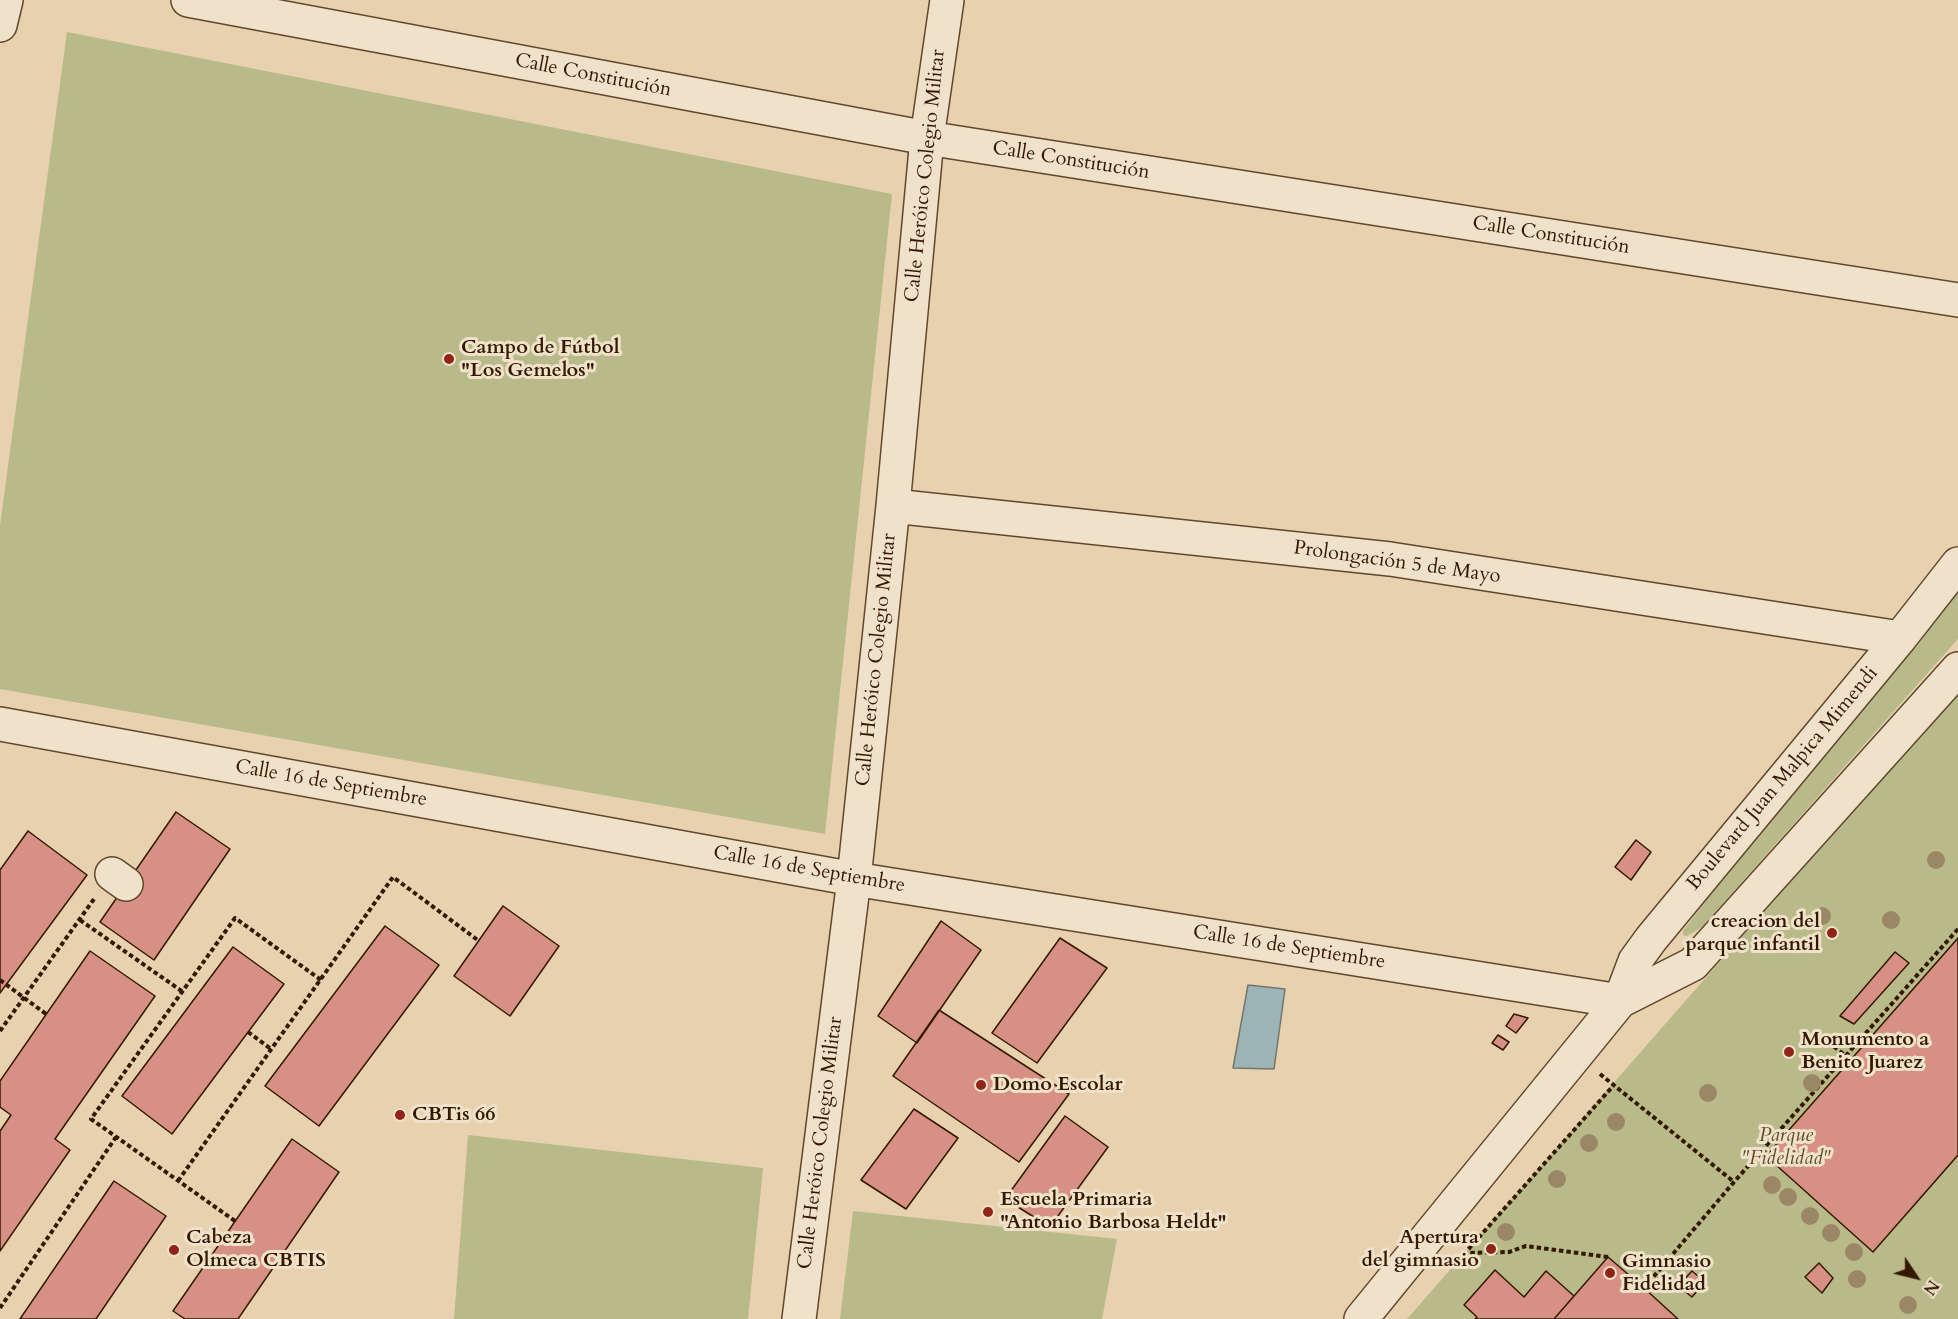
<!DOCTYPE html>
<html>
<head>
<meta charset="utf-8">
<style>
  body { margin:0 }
  #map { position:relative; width:1958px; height:1319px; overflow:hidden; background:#e7d1ae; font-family:Cardo,serif }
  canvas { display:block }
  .north { position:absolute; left:1886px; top:1247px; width:60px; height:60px; -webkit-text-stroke:4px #efe1ca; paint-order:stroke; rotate:125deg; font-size:16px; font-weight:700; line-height:24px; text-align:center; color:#341900 }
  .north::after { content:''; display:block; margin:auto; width:21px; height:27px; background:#341900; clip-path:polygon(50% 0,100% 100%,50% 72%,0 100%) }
</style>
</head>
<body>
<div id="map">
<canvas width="1958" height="1319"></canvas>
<div class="north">N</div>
</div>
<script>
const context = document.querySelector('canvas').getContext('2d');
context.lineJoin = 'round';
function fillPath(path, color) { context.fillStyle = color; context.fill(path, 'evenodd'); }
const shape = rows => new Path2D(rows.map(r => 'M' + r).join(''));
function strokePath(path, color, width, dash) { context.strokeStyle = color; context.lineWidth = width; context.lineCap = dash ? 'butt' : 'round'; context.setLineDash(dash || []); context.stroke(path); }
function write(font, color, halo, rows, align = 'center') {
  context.font = font + ' Cardo,serif'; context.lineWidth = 6; context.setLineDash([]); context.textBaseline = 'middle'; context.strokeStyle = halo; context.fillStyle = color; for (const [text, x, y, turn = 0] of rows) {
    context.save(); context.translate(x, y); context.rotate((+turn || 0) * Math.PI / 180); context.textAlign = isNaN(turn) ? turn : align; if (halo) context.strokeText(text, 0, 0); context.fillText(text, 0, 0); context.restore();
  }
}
fillPath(shape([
  [67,32,892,194,825,834,0,689,0,525],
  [1958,581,1958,639,1702,927,1687,936,1683,935,1683,931,1795,782],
  [1958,695,1958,1319,1407,1319,1744,934],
  [468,1135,763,1168,748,1319,454,1319],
  [853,1211,1117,1239,1102,1319,840,1319]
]), '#b8bb89');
const water = shape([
  [1248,985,1285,989,1274,1069,1233,1068,1248,985]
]);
fillPath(water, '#9db4b7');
strokePath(water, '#73766e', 1.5);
const building = shape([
  [176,812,230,849,154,960,100,922,176,812],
  [28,831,87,875,0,993,0,870,28,831],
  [1636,840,1651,852,1631,880,1615,867,1636,840],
  [503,906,559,946,510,1016,454,976,503,906],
  [941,921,981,950,917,1043,878,1016,941,921],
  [385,926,439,965,319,1126,265,1086,385,926],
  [1060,938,1107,968,1037,1063,992,1033,1060,938],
  [1958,938,1958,1155,1873,1252,1766,1156,1958,938],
  [233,947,284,984,172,1134,122,1096,233,947],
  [90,951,155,996,55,1139,70,1150,0,1251,0,1131,11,1115,0,1107,0,1081,90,951],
  [1895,952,1909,963,1854,1024,1840,1016,1895,952],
  [939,1010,1069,1094,1019,1162,893,1076,939,1010],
  [1514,1014,1528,1018,1516,1033,1506,1026,1514,1014],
  [1498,1035,1509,1042,1503,1050,1492,1043,1498,1035],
  [914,1109,958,1138,906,1209,861,1180,914,1109],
  [1065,1116,1108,1147,1050,1227,1005,1199,1065,1116],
  [292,1139,339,1172,238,1319,185,1319,173,1311,292,1139],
  [114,1181,166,1216,96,1319,20,1319,114,1181],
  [1608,1257,1644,1288,1678,1319,1554,1319,1608,1257],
  [1819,1263,1833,1278,1822,1293,1805,1277,1819,1263],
  [1495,1270,1524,1297,1546,1271,1574,1296,1554,1319,1475,1319,1477,1317,1464,1305,1495,1270],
  [1692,1271,1705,1282,1692,1297,1678,1286,1692,1271]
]);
fillPath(building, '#d79184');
strokePath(building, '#341900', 1.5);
const minor = shape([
  [188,0,927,138,1958,300],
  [0,25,6,0],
  [893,506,1390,559,1900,638],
  [0,724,854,879,1620,1001],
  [112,874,126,884],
  [1620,1001,1693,964,1958,669],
  [799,1319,854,879,893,506,927,138,947,0],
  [1361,1319,1620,1001,1635,961,1651,939,1900,638,1958,564]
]);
strokePath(minor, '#61472c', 36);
strokePath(shape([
  [80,920,183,992],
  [0,980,46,1014],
  [0,1031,94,899],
  [248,1032,271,1049],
  [1822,1037,1846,1056],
  [1600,1074,1734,1182],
  [178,1181,393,877,479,941],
  [235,1221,91,1119,235,918,321,980],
  [1608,1257,1526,1246,1509,1252,1465,1253,1613,1086],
  [1644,1288,1734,1182,1958,929],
  [0,1308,116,1137]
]), '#341900', 4, [4.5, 3]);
strokePath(minor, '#efe1ca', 33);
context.fillStyle = '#9b8765';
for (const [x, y] of [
  [1936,860],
  [1822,916],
  [1891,920],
  [1812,1083],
  [1708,1093],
  [1616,1122],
  [1589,1143],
  [1557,1179],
  [1772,1185],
  [1788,1197],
  [1810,1216],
  [1506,1232],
  [1831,1233],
  [1854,1252],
  [1857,1279],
  [1908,1305]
]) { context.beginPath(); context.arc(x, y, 9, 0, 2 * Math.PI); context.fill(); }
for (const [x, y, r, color] of [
  [449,359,6,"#8f2418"],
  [1832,933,6,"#8f2418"],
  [1789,1052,6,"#8f2418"],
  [981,1085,6,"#8f2418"],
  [400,1115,6,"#8f2418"],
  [988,1212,6,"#8f2418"],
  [1491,1249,6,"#8f2418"],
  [174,1250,6,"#8f2418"],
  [1610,1273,6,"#8f2418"]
]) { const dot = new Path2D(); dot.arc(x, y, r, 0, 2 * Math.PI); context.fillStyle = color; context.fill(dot); strokePath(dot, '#efe1ca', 2); }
write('20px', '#341900', '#efe1ca', [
  ["Calle Constitución",593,76,11],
  ["Calle Constitución",1071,161,9],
  ["Calle Heróico Colegio Militar",926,176,-84],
  ["Calle Constitución",1551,236,9],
  ["Prolongación 5 de Mayo",1397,563,8],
  ["Calle Heróico Colegio Militar",877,660,-84],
  ["Boulevard Juan Malpica Mimendi",1783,779,-50],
  ["Calle 16 de Septiembre",331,784,10],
  ["Calle 16 de Septiembre",809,870,10],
  ["Calle 16 de Septiembre",1289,948,9],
  ["Calle Heróico Colegio Militar",821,1143,-83]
]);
write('bold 20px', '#341900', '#efe1ca', [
  ["Campo de Fútbol",461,348],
  ["\"Los Gemelos\"",461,371],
  ["creacion del",1820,922,"right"],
  ["parque infantil",1820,945,"right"],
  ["Monumento a",1801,1040],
  ["Benito Juarez",1801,1063],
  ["Domo Escolar",993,1085],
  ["CBTis 66",412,1115],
  ["Escuela Primaria",1000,1200],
  ["\"Antonio Barbosa Heldt\"",1000,1223],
  ["Cabeza",186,1238],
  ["Olmeca CBTIS",186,1261],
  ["Apertura",1479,1238,"right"],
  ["del gimnasio",1479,1261,"right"],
  ["Gimnasio",1622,1262],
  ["Fidelidad",1622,1285]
], 'left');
write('italic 20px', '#5c4a29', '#efe1ca', [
  ["Parque",1786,1136],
  ["\"Fidelidad\"",1786,1159]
]);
</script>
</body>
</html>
